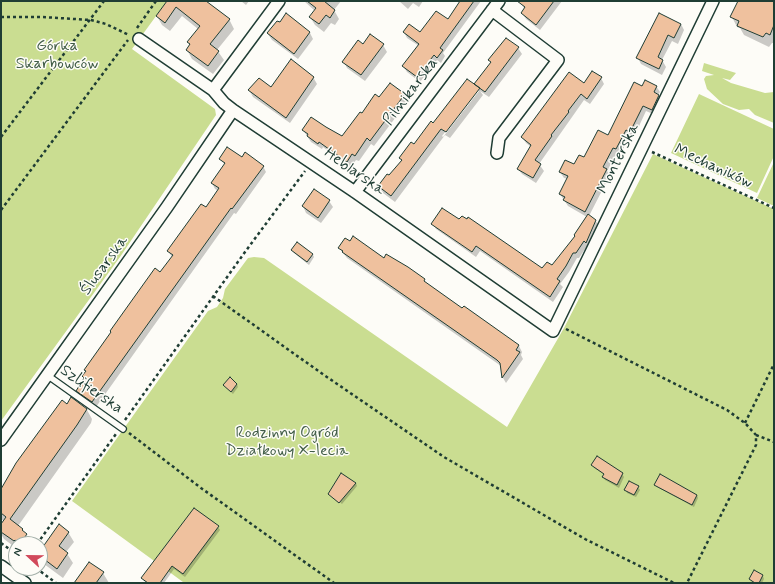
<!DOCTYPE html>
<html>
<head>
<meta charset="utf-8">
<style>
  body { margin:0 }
  #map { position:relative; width:775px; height:584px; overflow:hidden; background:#fdfcf7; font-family:Mynerve,sans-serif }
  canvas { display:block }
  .frame { position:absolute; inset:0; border:2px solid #1f3d34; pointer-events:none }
  .north { position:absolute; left:8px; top:536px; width:40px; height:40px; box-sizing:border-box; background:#fdfcf7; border:1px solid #a4b0a9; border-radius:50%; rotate:292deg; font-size:11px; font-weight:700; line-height:16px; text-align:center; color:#1f3d34 }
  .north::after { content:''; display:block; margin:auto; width:14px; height:18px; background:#d1495b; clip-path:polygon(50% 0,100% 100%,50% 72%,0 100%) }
</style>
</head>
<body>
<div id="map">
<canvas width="775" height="584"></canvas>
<div class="frame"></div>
<div class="north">N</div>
</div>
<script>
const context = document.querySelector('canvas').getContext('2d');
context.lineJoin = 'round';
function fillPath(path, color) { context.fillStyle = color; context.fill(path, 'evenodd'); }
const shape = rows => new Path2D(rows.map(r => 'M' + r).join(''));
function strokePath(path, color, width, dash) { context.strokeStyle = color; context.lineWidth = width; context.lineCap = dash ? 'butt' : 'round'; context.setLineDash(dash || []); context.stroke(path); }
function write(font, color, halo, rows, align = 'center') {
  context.font = font + ' Mynerve,sans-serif'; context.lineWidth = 3; context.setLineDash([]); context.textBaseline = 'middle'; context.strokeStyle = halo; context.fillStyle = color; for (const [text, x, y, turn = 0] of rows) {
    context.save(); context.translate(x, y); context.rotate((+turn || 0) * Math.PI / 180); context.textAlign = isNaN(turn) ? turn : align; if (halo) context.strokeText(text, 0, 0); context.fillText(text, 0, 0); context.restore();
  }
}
fillPath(shape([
  [1,1,167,1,132,49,215,109,216,115,120,257,1,421],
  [704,63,736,73,730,80,722,78,731,83,765,93,774,92,774,123,755,115,749,109,739,110,723,104,707,89,704,79,706,76,714,75,702,71],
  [699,94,774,129,774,156,757,193,671,153],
  [653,154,774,209,774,583,183,583,183,582,72,501,208,311,217,307,223,298,225,289,248,258,254,257,264,258,507,427,564,328],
  [774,162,774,206,757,198]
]), '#cadd91');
fillPath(shape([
  [169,1,206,1,229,19,234,29,217,50,224,60,213,74,192,59,187,50,190,46,188,42,198,29,182,16,170,31,162,25,157,16],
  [241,1,249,1,246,5],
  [304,1,341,1,334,10,339,19,335,25,331,23,324,32,315,25,310,17,315,11],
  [399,1,423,1,419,7,413,3,408,9],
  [457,1,481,1,443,53,445,56,441,63,437,60,420,82,407,72,403,66,419,46,407,38,404,32,420,33,448,20,460,3],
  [522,1,562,1,540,30,526,19,522,13,525,10,521,3],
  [739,1,774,1,774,43,772,43,769,47,744,35,740,28,737,27,732,17],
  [286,15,310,33,313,39,298,59,272,40,268,34,280,24],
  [681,24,684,30,678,44,672,41,662,60,666,67,662,75,641,64,638,58],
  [383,45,387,52,365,81,347,68,344,62],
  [518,48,522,54,489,97,480,91,483,95,450,138,445,135,395,202,383,193,379,186,389,177,402,161,400,158,414,146,433,124,478,88,491,63,490,60],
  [478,90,479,91,443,137,442,136],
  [313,77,317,84,290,123,253,97,249,90,271,88],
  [601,78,604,84,590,104,584,100,539,164,544,171,536,183,522,174,518,169,531,147,526,143,522,137,584,84],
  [656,86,660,92,658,95,662,101,655,115,646,111,634,137,630,135,620,155,617,153,607,171,610,175,589,216,595,220,599,226,589,248,587,246,579,258,577,258,569,272,560,284,563,287,553,302,480,251,476,257,436,229,433,224,542,270,552,267,576,236,587,217,568,206,560,194,568,179,564,178,560,172,574,166,584,159,608,137,642,88],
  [404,95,408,101,374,146,371,144,359,161,356,160,350,168,323,147,322,149,311,142,303,130,342,137,362,114],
  [242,158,263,166,266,172,236,214,234,213,96,407,81,397,78,391,85,379,83,377,86,372,85,370,172,257,168,251,206,209,219,191,215,189,212,183,225,165,220,159],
  [329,201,333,207,321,223,306,213,303,206],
  [297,243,313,255,314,257,309,265,294,253,292,250],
  [339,248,384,259,424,280,427,284,462,310,500,332,519,346,522,352,521,355,523,359,506,383,503,378,501,366,347,258],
  [237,384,238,387,233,394,224,385],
  [67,405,87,410,92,419,91,423,18,526,22,530,31,544,16,544,16,548,4,539,1,534,1,526,4,521,1,519,1,489,16,464],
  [593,465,622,474,624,477,619,488,605,480,603,477,605,475,594,468],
  [356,483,357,486,342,504,330,494],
  [656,485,697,495,698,498,694,507,657,487],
  [638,487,640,490,636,497,627,493,626,490],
  [218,527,220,530,185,577,174,569,164,583,147,583,144,581,142,578],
  [68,532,74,542,66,552,73,563,63,578,44,564,40,557,40,553],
  [103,573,109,583,77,583],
  [763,576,764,579,762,583,753,583,750,579]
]), '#0003');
const building = shape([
  [167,1,206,1,230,19,210,44,219,51,208,66,186,50,190,44,187,42,200,26,176,7,165,23,156,16,167,1],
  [307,1,324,1,335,10,330,18,326,15,319,24,309,17,316,8,307,1],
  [460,1,474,1,440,48,443,50,437,58,434,55,417,77,402,66,419,44,403,32,409,24,420,32,436,11,448,19,460,1],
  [517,1,554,1,536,25,521,13,525,7,517,1],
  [738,1,774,1,774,25,770,35,766,33,763,37,737,26,739,21,730,17,738,1],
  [286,13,310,32,294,54,267,33,277,21,280,22,286,13],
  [659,13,681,24,674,38,668,35,658,57,663,60,659,69,636,58,659,13],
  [370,34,384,44,361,75,342,62,358,40,363,44,370,34],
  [506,38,519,47,485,92,474,84,491,62,488,60,506,38],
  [291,59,314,77,286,118,248,90,259,78,271,87,291,59],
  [592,71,602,77,587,99,581,94,568,111,569,112,551,135,552,136,535,160,541,164,533,178,517,169,531,145,521,137,569,72,584,83,592,71],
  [467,79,480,88,446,132,441,129,391,196,378,186,387,174,389,175,402,160,399,158,411,142,414,144,431,121,433,123,467,79],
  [645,80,657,86,654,92,659,95,652,110,643,106,630,132,626,130,616,149,613,148,603,167,607,169,585,212,563,200,565,197,559,194,568,176,559,172,565,160,574,164,579,155,584,157,598,130,608,135,634,82,642,86,645,80],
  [390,83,405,94,370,141,367,138,355,156,352,154,347,162,319,142,318,144,307,136,308,134,302,130,311,117,326,127,342,136,360,112,362,113,375,94,379,97,390,83],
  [227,147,242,157,245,152,264,166,232,209,231,208,92,402,76,391,84,378,82,376,86,371,84,370,111,332,110,331,155,268,160,272,173,255,167,251,188,222,201,204,206,207,219,188,211,183,225,163,219,159,227,147],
  [314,189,330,200,318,218,302,206,314,189],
  [442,208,459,219,462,216,467,219,468,217,542,268,547,262,552,265,575,236,574,235,588,214,596,220,586,243,584,241,576,253,573,253,566,266,557,279,560,281,550,297,476,246,472,252,431,224,442,208],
  [353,236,384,258,386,254,408,267,425,279,424,281,462,308,464,306,519,345,516,350,520,352,502,378,500,363,497,360,342,252,343,251,338,248,345,238,350,241,353,236],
  [297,242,313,254,307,262,291,250,297,242],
  [230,377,237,384,231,392,223,385,230,377],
  [71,397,87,409,77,425,10,519,23,529,22,530,27,534,20,544,15,540,14,541,1,532,1,524,6,517,1,513,1,489,16,463,62,400,67,404,71,397],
  [597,456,623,473,617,485,602,477,604,474,591,465,597,456],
  [341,473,356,483,339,503,328,494,341,473],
  [660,474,697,495,692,505,654,485,660,474],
  [629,481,639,486,634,495,624,490,629,481],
  [194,508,219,526,183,574,172,566,160,583,148,583,141,578,194,508],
  [59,524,69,532,59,546,68,553,57,569,40,556,40,551,59,524],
  [89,562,104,572,96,583,74,583,89,562],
  [754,570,763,575,759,583,755,583,749,579,754,570]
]);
fillPath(building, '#efc19e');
strokePath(building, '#1f3d34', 1);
const lane = shape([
  [47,375,123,429]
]);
const street = shape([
  [492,10,558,60,499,138,497,153],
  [139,39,213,90,224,103,233,110,355,192,553,331,713,1],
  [213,90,279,1],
  [355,192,499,1],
  [1,440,167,207,233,110],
  [1,566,25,583]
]);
strokePath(lane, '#1f3d34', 8);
strokePath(street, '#1f3d34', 14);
strokePath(shape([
  [1,17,42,17,91,20,106,24,129,35],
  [137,28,156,1],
  [1,137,104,1],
  [652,152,774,208],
  [1,210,128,40],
  [213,296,324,375,444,457,585,539,674,583],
  [566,329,727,410,745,423,756,435,756,445,687,583],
  [125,420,245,252,305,171],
  [745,423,774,364],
  [129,433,201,488,334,583],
  [756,435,774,442],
  [1,543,16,554],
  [37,544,116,434],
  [36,568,56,583]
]), '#1f3d34', 2.5, [3, 3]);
strokePath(lane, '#fdfcf7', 5.5);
strokePath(street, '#fdfcf7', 11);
write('16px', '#415d47', '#fdfcf7', [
  ["Górka",57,47],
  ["Skarbowców",57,65],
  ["Rodzinny Ogród",287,434],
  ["Działkowy X-lecia",287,452]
]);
write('16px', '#1f3d34', '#fdfcf7', [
  ["Pilnikarska",411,92,-53],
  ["Monterska",619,159,-64],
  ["Mechaników",713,167,25],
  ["Heblarska",354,172,35],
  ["Ślusarska",105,266,-54],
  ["Szlifierska",91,390,35]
]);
</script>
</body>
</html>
